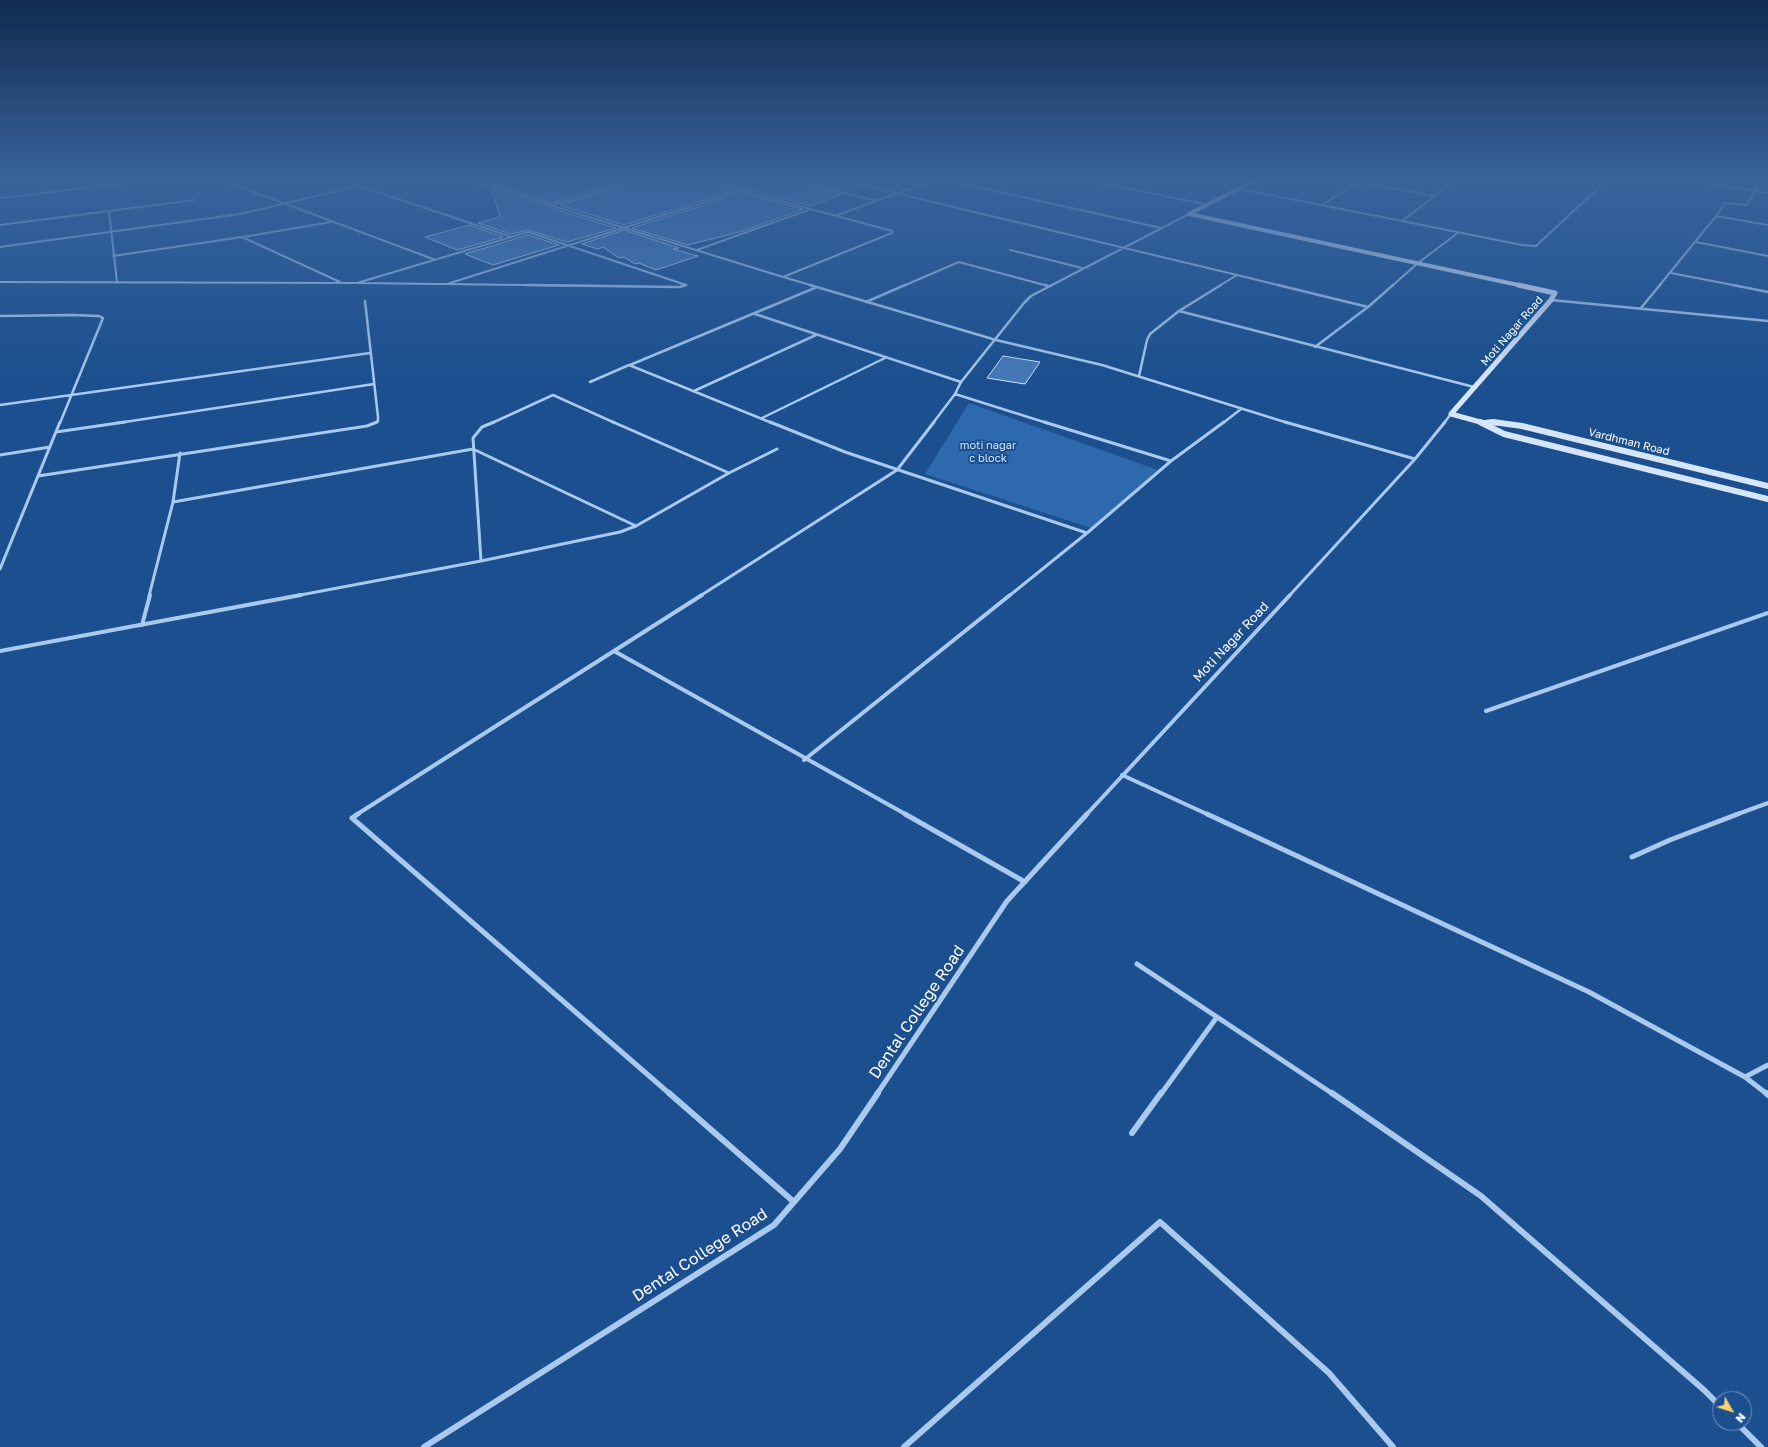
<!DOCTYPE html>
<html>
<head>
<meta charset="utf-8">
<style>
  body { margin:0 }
  #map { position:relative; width:1768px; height:1447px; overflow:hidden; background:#1b4f8f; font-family:"Golos Text",sans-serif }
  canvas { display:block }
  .north { position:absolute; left:1712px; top:1391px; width:40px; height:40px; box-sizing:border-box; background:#1b4f8f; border:1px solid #7695bc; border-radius:50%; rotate:129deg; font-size:11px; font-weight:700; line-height:16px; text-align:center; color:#fff }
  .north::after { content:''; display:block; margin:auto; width:14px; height:18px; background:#ffd166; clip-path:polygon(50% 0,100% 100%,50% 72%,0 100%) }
</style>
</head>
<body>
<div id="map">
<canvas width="1768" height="1447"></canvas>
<div class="north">N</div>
</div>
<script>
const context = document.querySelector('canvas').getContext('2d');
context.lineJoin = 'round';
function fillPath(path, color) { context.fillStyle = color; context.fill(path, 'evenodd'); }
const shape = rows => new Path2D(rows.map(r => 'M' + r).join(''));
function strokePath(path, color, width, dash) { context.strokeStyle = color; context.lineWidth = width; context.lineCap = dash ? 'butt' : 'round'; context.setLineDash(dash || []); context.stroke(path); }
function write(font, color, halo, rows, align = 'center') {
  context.font = font + ' "Golos Text",sans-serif'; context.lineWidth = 4; context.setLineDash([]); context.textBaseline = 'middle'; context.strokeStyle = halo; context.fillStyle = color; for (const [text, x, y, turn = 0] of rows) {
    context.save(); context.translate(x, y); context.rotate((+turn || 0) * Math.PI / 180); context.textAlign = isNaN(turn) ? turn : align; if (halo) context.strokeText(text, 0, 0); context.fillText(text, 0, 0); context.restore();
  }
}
fillPath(shape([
  [969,403,1158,470,1091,528,925,474]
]), '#2e69ad');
const building = shape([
  [489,178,606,178,607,180,618,183,551,203,491,184,489,178],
  [647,178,692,178,693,180,733,191,624,225,560,205,646,180,647,178],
  [736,178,781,178,782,180,841,195,811,206,725,183,735,180,736,178],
  [793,178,831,178,832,180,849,184,836,189,793,178],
  [492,190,616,228,567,242,528,230,511,234,478,223,500,217,492,190],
  [742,193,803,209,743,231,688,245,632,228,742,193],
  [469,225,503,237,457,250,425,237,469,225],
  [624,230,679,248,673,249,698,256,656,270,639,263,635,264,624,257,619,258,603,247,598,249,582,244,624,230],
  [528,235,559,245,493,265,465,254,528,235],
  [1003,356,1040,362,1025,384,987,378,1003,356]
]);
fillPath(building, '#4478b7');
strokePath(building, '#cfe3fa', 1);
strokePath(shape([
  [216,178,433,259],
  [335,178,509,236],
  [463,178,783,277],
  [608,178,626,183],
  [694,178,715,183],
  [734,178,715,183,892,231,892,233,783,277,814,286],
  [783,178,877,201],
  [833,178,1237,275,1219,286],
  [1078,178,1208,205],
  [1674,178,1768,193],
  [1762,178,1747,205,1725,203,1716,216,1768,225],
  [942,179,1161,228],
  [1360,182,1434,196],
  [1240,189,1402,221,1459,178],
  [0,198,136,182,157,178],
  [552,205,645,178],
  [1322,205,1366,178],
  [109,211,194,200],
  [837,215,929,182,944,179],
  [1402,221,1522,245,1536,246,1609,178],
  [0,225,109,211,117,282],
  [243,237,331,222],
  [1696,242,1768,256],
  [0,247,240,214,358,186],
  [697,250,811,209],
  [1010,250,1082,268],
  [113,256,242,237,340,282],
  [1671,273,1738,286],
  [1237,275,1282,286],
  [0,282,357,283],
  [357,283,607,286],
  [357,283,528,232,686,285,683,286],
  [447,284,740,191],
  [903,286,959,262,1048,286],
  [1050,286,1189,214],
  [1392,286,1418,263,1459,232],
  [1659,286,1716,216]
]), '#a9c9ee', 2);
strokePath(shape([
  [526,285,680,287,686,285],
  [810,285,996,340,1102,365,1288,423],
  [1045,285,1048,286],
  [1221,285,1179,311,1474,387],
  [1278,285,1368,307],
  [1733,285,1768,292],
  [1551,300,1768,321],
  [365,301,378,417,378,421,375,423],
  [866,302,905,285],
  [1641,308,1660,285],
  [755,314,961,382],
  [0,316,73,315,99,316,103,318,60,423],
  [1315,347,1368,307,1393,285],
  [630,365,817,287],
  [1139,376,1147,340,1150,334,1179,311],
  [590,382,629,365,772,423],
  [694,391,816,335],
  [955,394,1047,423],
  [0,405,370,353],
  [762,418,885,358],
  [118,423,374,384],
  [492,423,553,395,615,423],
  [933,423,955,394,961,382,1024,303,1031,296,1052,285],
  [1223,423,1241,409],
  [1444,423,1451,414]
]), '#a9c9ee', 2.5);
strokePath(shape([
  [613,422,729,473],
  [770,422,845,452,1087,533],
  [1044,422,1171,461],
  [1285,422,1415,459],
  [56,432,125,422],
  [0,455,50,447],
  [38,476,367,426,377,422],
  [173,502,473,449,636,526],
  [481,561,473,438,482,427,494,422],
  [0,569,60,422],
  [149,596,173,502,180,453],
  [295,596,481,561,620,532,636,526,729,473,777,449],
  [700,596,897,470,934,422],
  [1009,596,1087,533,1171,461,1224,422],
  [1289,596,1415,459,1445,422]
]), '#a9c9ee', 3);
strokePath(shape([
  [142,625,150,595],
  [0,651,301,595],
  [614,651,907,815],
  [1486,711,1768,613],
  [804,760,1010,595],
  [1122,775,1209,815],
  [356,815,702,595],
  [1086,815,1290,595],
  [1735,815,1768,803]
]), '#a9c9ee', 4);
strokePath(shape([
  [358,814,352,818,670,1094],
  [905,814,1025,882],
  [1207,814,1589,992,1745,1077,1767,1094],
  [1632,857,1670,840,1738,814],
  [1137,964,1217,1017],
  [1745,1077,1768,1065],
  [877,1094,1007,901,1087,814],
  [1161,1094,1217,1017,1333,1094]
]), '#a9c9ee', 5);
strokePath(shape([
  [669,1093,794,1202],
  [1332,1093,1481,1196,1704,1390,1720,1406],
  [1766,1093,1768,1095],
  [1132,1133,1161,1093],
  [1737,1423,1761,1447],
  [424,1447,774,1225,840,1149,878,1093],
  [904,1447,1160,1222,1329,1373,1393,1447]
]), '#a9c9ee', 6);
strokePath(shape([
  [1260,178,1189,214,1523,286]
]), '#d6e6fa', 4);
strokePath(shape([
  [1484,423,1451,414,1551,300,1555,293,1518,285],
  [1488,423,1497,423]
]), '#d6e6fa', 5);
strokePath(shape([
  [1480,422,1504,434,1768,499],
  [1485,423,1493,422,1522,426,1768,486]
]), '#d6e6fa', 6);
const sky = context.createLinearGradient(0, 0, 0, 381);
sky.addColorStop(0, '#0f2b4f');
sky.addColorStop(0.47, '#39639b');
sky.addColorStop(1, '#39639b00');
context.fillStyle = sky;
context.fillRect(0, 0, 1768, 381);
write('11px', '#fff', '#1b4f8f', [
  ["Moti Nagar Road",1512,331,-49],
  ["Vardhman Road",1629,442,14]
]);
write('11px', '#cfe3fa', '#1b4f8f', [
  ["moti nagar",988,446],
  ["c block",988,459]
]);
write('13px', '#fff', '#1b4f8f', [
  ["Moti Nagar Road",1231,642,-47]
]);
write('16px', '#fff', '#1b4f8f', [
  ["Dental College Road",917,1012,-56],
  ["Dental College Road",700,1255,-33]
]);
</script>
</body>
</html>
